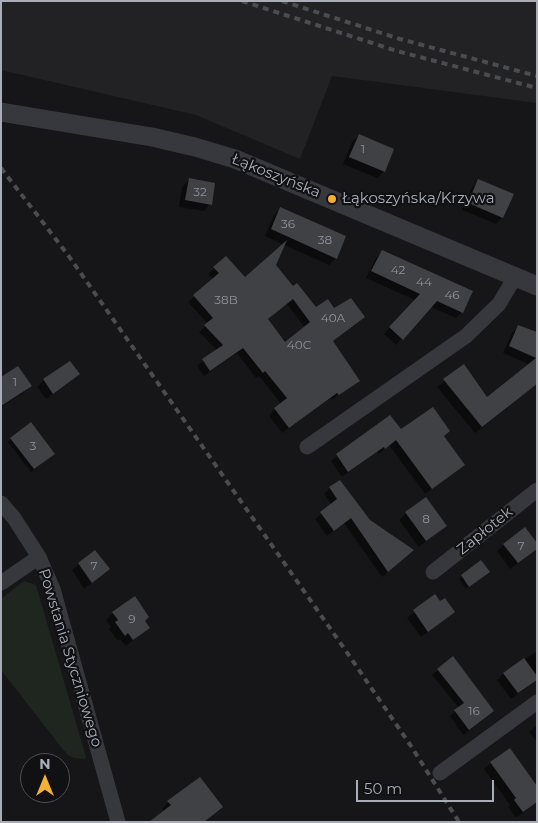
<!DOCTYPE html>
<html>
<head>
<meta charset="utf-8">
<style>
  body { margin:0 }
  #map { position:relative; width:538px; height:823px; overflow:hidden; background:#161618; font-family:Montserrat,sans-serif }
  canvas { display:block }
  .frame { position:absolute; inset:0; border:2px solid #a8adb8; pointer-events:none }
  .north { position:absolute; left:20px; top:753px; width:50px; height:50px; box-sizing:border-box; background:#111113; border:1px solid #4d4f55; border-radius:50%; rotate:0deg; font-size:14px; font-weight:700; line-height:20px; text-align:center; color:#a8adb8 }
  .north::after { content:''; display:block; margin:auto; width:18px; height:22px; background:#f2b134; clip-path:polygon(50% 0,100% 100%,50% 72%,0 100%) }
  .scale { position:absolute; left:356px; top:780px; width:138px; height:22px; box-sizing:border-box; border:2px solid #a8adb8; border-top:0; padding-left:6px; font-size:15px; line-height:18px; white-space:nowrap; color:#a8adb8; -webkit-text-stroke:4px #111113; paint-order:stroke }
</style>
</head>
<body>
<div id="map">
<canvas width="538" height="823"></canvas>
<div class="frame"></div>
<div class="north">N</div>
<div class="scale">50 m</div>
</div>
<script>
const context = document.querySelector('canvas').getContext('2d');
context.lineJoin = 'round';
function fillPath(path, color) { context.fillStyle = color; context.fill(path, 'evenodd'); }
const shape = rows => new Path2D(rows.map(r => 'M' + r).join(''));
function strokePath(path, color, width, dash) { context.strokeStyle = color; context.lineWidth = width; context.lineCap = dash ? 'butt' : 'round'; context.setLineDash(dash || []); context.stroke(path); }
function write(font, color, halo, rows, align = 'center') {
  context.font = font + ' Montserrat,sans-serif'; context.lineWidth = 4.5; context.setLineDash([]); context.textBaseline = 'middle'; context.strokeStyle = halo; context.fillStyle = color; for (const [text, x, y, turn = 0] of rows) {
    context.save(); context.translate(x, y); context.rotate((+turn || 0) * Math.PI / 180); context.textAlign = isNaN(turn) ? turn : align; if (halo) context.strokeText(text, 0, 0); context.fillText(text, 0, 0); context.restore();
  }
}
fillPath(shape([
  [1,1,537,1,537,103,332,76,300,159,196,115,1,70]
]), '#222225');
fillPath(shape([
  [24,581,36,585,86,757,85,759,74,758,68,755,61,747,1,670,1,599]
]), '#1e261f');
fillPath(shape([
  [359,135,384,171,377,178,343,164,352,142],
  [189,180,210,204,204,211,179,207,182,187],
  [479,180,502,217,496,224,462,210,472,187],
  [281,208,336,258,329,265,284,245,275,265,293,288,316,309,334,309,364,317,332,342,358,380,332,400,331,398,282,433,269,415,281,404,259,376,256,378,237,353,204,376,197,366,217,350,199,332,208,324,188,302,213,279,208,274,226,257,244,279,284,245,265,236,274,215],
  [287,304,305,328,284,344,267,319],
  [382,252,462,312,456,318,431,307,396,345,384,334,415,300,366,278,376,258],
  [519,326,537,333,537,384,475,433,437,387,464,366,487,399,530,365,503,353,512,333],
  [70,362,78,374,46,399,37,387,44,380],
  [1,379,30,386,23,393,1,407],
  [390,417,401,431,443,436,463,465,425,494,389,445,379,454,377,452,342,477,331,461],
  [11,439,50,457,31,472,8,442],
  [330,488,406,556,382,577,344,523,327,536,315,519,332,505,324,494],
  [406,513,445,526,419,547,399,520],
  [504,545,537,548,510,569,497,551],
  [79,564,101,575,84,589,72,570],
  [485,575,466,589,459,579,462,576],
  [435,596,440,603,454,612,421,637,407,618],
  [113,613,148,628,126,646,120,639,118,641,109,629,111,627,106,620],
  [537,651,537,680,511,699,497,680,504,673],
  [438,670,493,711,463,735,450,716,459,708,432,675],
  [537,725,537,742,529,732],
  [491,763,535,786,537,785,537,802,516,818,508,807,510,805,484,769],
  [168,802,221,807,204,822,164,812,162,809]
]), '#0007');
fillPath(shape([
  [359,134,394,149,385,172,349,157],
  [189,178,215,183,212,205,185,200],
  [478,179,514,194,503,218,468,203],
  [280,207,346,236,337,259,271,229],
  [287,240,276,265,293,286,297,283,316,307,328,299,334,308,351,298,365,317,333,341,360,381,339,395,337,393,289,428,274,408,287,398,265,371,263,373,243,348,210,371,202,359,223,345,204,325,213,318,193,295,219,273,213,267,226,256,245,277],
  [293,299,310,322,285,342,268,319],
  [382,250,473,291,463,313,437,301,403,340,389,327,420,294,371,271],
  [518,325,537,332,537,384,482,427,443,379,464,364,487,397,536,358,509,346],
  [70,361,80,374,53,394,43,379],
  [18,366,32,386,1,406,1,377],
  [433,407,450,431,444,436,465,465,432,489,396,440,385,449,384,447,348,472,336,454,390,415,401,429],
  [31,422,55,454,34,469,10,438],
  [340,480,370,520,414,550,388,572,351,518,334,531,320,512,337,499,329,487],
  [426,497,447,526,426,541,405,512],
  [525,527,537,543,537,549,518,563,503,544],
  [95,550,110,569,92,583,78,563],
  [481,560,490,572,469,587,461,575],
  [435,594,440,601,445,598,455,612,428,632,413,610],
  [135,596,149,617,145,621,150,628,133,640,128,633,125,636,115,622,118,620,112,612],
  [453,656,494,711,469,730,454,710,464,703,437,669],
  [524,658,537,676,537,680,518,693,503,673],
  [510,748,537,786,537,802,523,812,514,800,516,798,490,762],
  [200,777,223,807,204,822,149,822,171,805,167,801]
]), '#404145');
strokePath(shape([
  [307,447,466,336,499,304,515,277],
  [1,503,14,518,39,557,53,589,118,822],
  [433,572,537,490],
  [1,583,39,557],
  [440,773,537,702]
]), '#37383d', 15);
strokePath(shape([
  [1,112,152,137,195,147,235,159,537,286]
]), '#37383d', 19);
strokePath(shape([
  [242,1,397,51,537,88],
  [282,1,400,39,537,76],
  [1,168,68,255,346,651,411,746,459,822]
]), '#4a4c52', 4, [6, 5]);
for (const [x, y, r, color] of [
  [332,199,5,"#f2b134"]
]) { const dot = new Path2D(); dot.arc(x, y, r, 0, 2 * Math.PI); context.fillStyle = color; context.fill(dot); strokePath(dot, '#111113', 2); }
write('12px', '#8e929b', null, [
  ["1",363,149],
  ["32",200,192],
  ["36",288,224],
  ["38",325,240],
  ["42",398,270],
  ["44",424,282],
  ["46",452,295],
  ["38B",226,300],
  ["40A",333,318],
  ["40C",299,345],
  ["1",15,382],
  ["3",33,446],
  ["8",426,519],
  ["7",521,546],
  ["7",94,566],
  ["9",132,619],
  ["16",474,711]
]);
write('15px', '#a8adb8', '#111113', [
  ["Łąkoszyńska",276,176,22],
  ["Zapłotek",485,531,-39],
  ["Powstania Styczniowego",70,658,73]
]);
write('15px', '#a8adb8', '#111113', [
  ["Łąkoszyńska/Krzywa",342,199]
], 'left');
</script>
</body>
</html>
